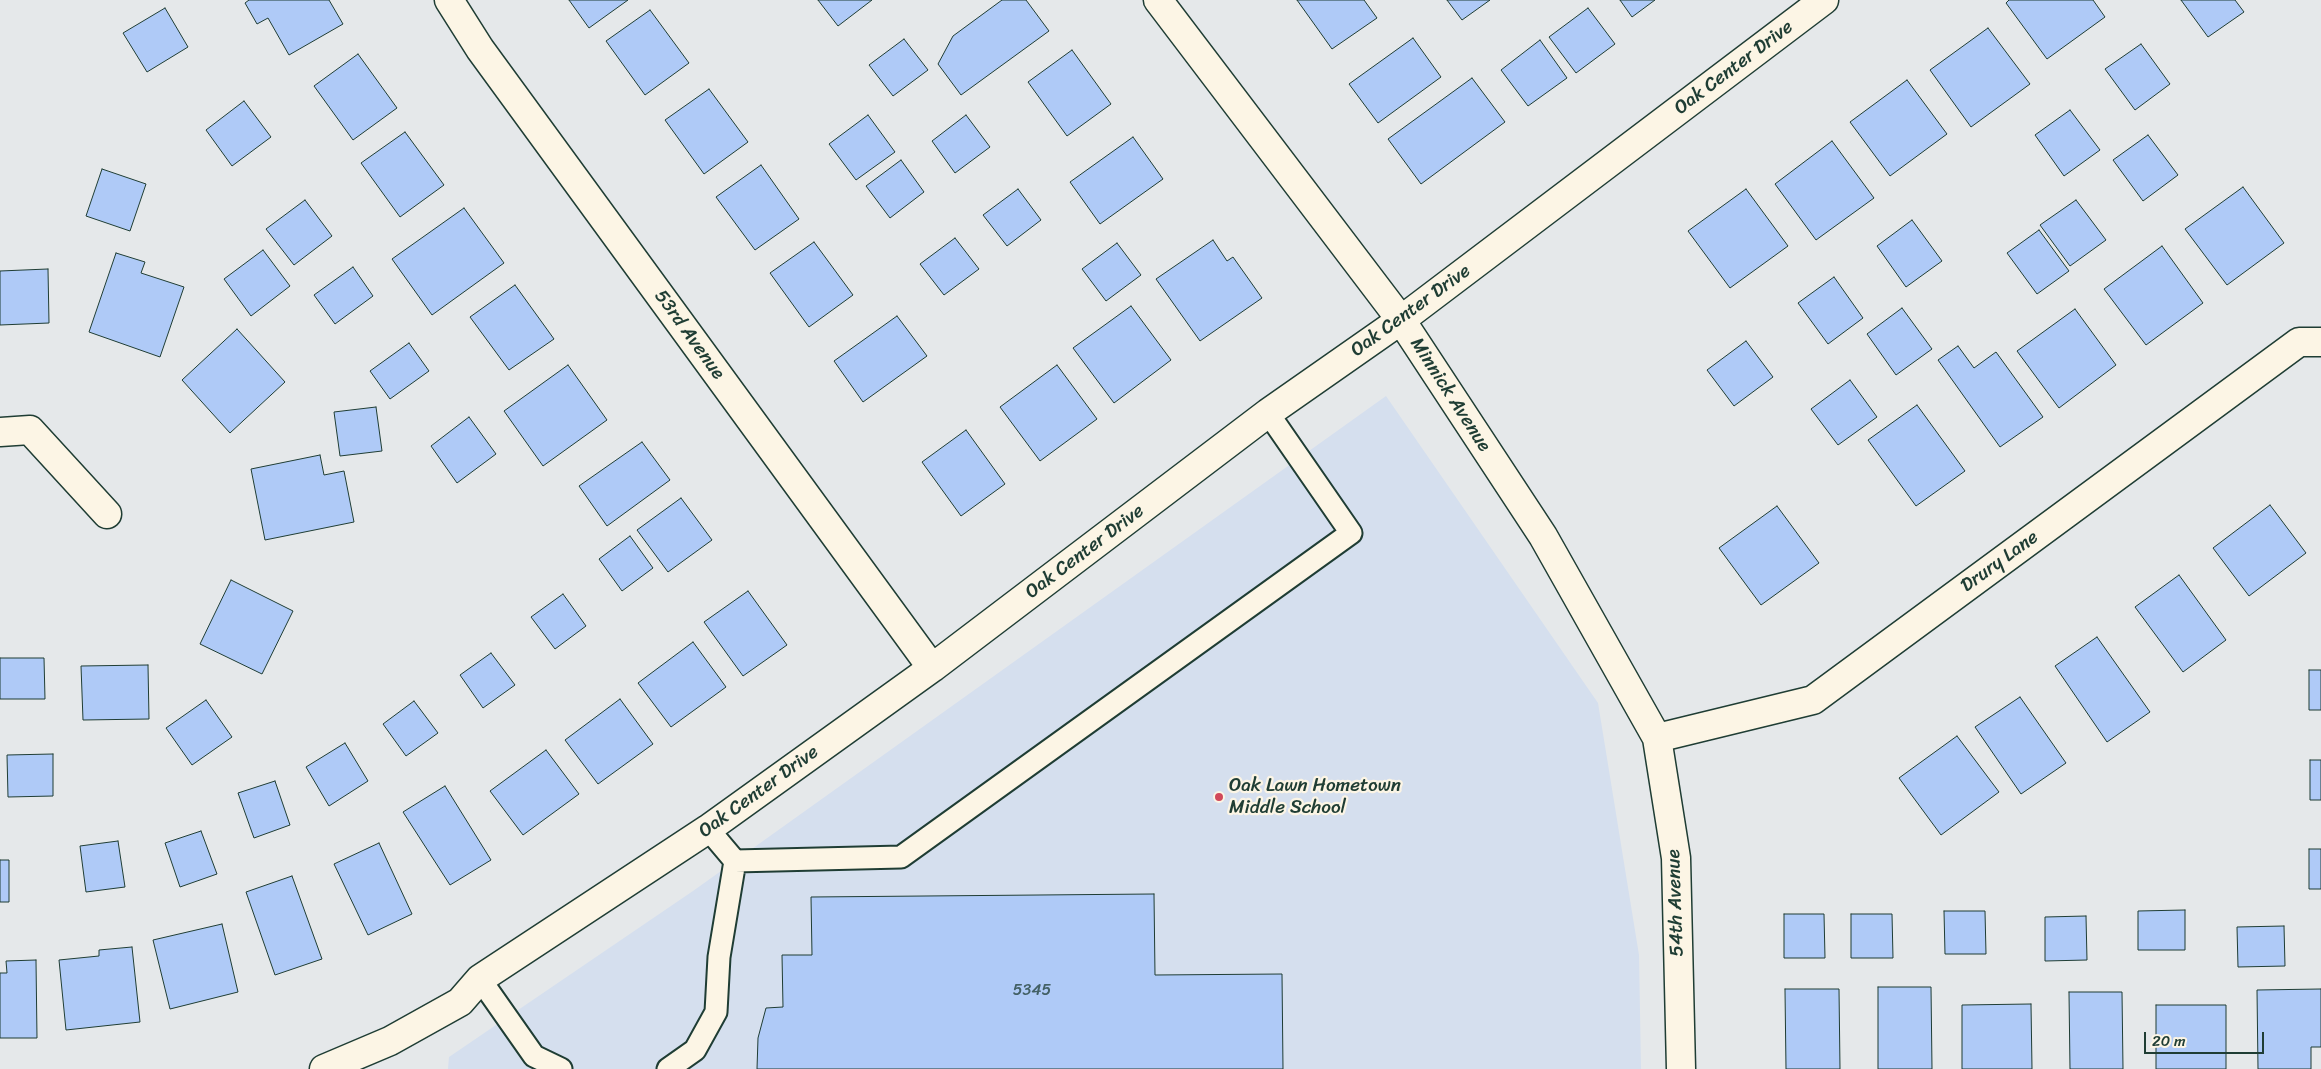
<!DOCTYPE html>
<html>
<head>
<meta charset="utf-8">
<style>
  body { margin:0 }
  #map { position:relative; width:2321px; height:1069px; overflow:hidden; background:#e5e8ea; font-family:Sriracha,sans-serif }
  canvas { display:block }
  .scale { position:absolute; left:2144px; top:1032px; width:120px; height:22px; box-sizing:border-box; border:2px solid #1f3d34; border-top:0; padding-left:6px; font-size:15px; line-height:18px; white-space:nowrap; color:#1f3d34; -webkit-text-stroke:4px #fcf5e5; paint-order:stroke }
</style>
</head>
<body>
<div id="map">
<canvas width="2321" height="1069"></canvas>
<div class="scale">20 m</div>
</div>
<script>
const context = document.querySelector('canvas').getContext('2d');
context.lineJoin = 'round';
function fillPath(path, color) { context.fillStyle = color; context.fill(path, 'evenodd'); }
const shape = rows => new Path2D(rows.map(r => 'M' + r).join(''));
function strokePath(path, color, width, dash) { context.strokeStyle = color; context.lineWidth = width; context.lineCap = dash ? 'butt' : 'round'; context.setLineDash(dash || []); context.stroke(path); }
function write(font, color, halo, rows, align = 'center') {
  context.font = font + ' Sriracha,sans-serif'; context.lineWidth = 4.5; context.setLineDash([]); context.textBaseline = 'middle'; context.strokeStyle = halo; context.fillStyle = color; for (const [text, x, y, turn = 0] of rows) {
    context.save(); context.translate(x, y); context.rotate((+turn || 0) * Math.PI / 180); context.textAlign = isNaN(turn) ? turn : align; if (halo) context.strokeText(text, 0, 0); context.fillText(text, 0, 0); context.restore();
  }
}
fillPath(shape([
  [1386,396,1598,703,1639,955,1641,1069,448,1069,449,1057,693,891]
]), '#d5dfee');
const building = shape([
  [249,0,329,0,343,24,289,55,268,18,257,24,245,3,249,0],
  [569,0,628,0,589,28,569,0],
  [818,0,872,0,838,26,818,0],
  [1002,0,1026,0,1049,31,961,95,938,64,953,36,1002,0],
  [1297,0,1364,0,1377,18,1332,49,1297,0],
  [1447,0,1490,0,1462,20,1447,0],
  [1620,0,1655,0,1632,17,1620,0],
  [2009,0,2093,0,2105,17,2047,59,2006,3,2009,0],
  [2181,0,2235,0,2244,12,2208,37,2181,0],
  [165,8,188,47,147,72,123,33,165,8],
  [1588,8,1615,44,1576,73,1549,37,1588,8],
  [650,10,689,63,645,95,606,41,650,10],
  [1988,28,2030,84,1971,127,1930,70,1988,28],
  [1413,38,1441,77,1378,123,1349,84,1413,38],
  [904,39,928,70,893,96,869,65,904,39],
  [1540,40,1567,78,1528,106,1501,70,1540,40],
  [2141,44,2170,84,2135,110,2105,69,2141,44],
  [1072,50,1111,104,1067,136,1028,82,1072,50],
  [358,54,397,108,353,140,314,86,358,54],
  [1472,78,1505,122,1421,184,1388,139,1472,78],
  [1907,80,1947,134,1890,176,1850,122,1907,80],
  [709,89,748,142,704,174,665,120,709,89],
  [244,101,271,137,232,166,206,130,244,101],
  [2070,110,2100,150,2064,176,2035,135,2070,110],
  [868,115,895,152,856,180,829,144,868,115],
  [966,115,990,147,955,173,932,141,966,115],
  [405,132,444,185,400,217,361,163,405,132],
  [2148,135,2178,175,2143,201,2113,160,2148,135],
  [1133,137,1163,179,1100,224,1070,182,1133,137],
  [1832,141,1874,198,1816,240,1775,184,1832,141],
  [901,160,924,192,890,218,866,186,901,160],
  [761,165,799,219,755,250,716,197,761,165],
  [102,169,146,184,130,231,86,216,102,169],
  [2243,187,2284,243,2227,285,2185,229,2243,187],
  [1018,189,1041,220,1007,246,983,215,1018,189],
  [1746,189,1788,246,1730,288,1688,231,1746,189],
  [305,200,332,236,294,265,266,229,305,200],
  [2076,200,2106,240,2070,266,2040,225,2076,200],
  [464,208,504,263,432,315,392,259,464,208],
  [1912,220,1942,261,1906,287,1877,246,1912,220],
  [2039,230,2069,271,2037,294,2007,253,2039,230],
  [955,238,979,269,944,295,920,264,955,238],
  [1213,240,1227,261,1233,257,1262,298,1200,341,1156,279,1213,240],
  [814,242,853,295,809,327,770,273,814,242],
  [1117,243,1141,275,1106,301,1082,269,1117,243],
  [2162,246,2203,303,2146,345,2104,289,2162,246],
  [263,250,290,286,251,316,224,279,263,250],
  [116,253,145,262,141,273,184,287,160,357,89,332,116,253],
  [353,267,373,296,335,324,314,295,353,267],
  [48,269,49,323,0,325,0,271,48,269],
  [1834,277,1863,318,1828,344,1798,303,1834,277],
  [515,285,554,339,509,370,470,317,515,285],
  [1131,306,1171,360,1114,403,1073,348,1131,306],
  [1902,308,1932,349,1896,375,1867,334,1902,308],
  [2075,309,2116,365,2059,408,2017,351,2075,309],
  [897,316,927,356,863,402,834,361,897,316],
  [237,329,285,382,230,433,182,380,237,329],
  [1746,341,1773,377,1734,406,1707,370,1746,341],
  [409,343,429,371,390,399,370,371,409,343],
  [1958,346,1974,368,1996,352,2043,417,2000,447,1938,360,1958,346],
  [568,365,607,420,543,466,504,411,568,365],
  [1057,365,1097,419,1040,461,1000,407,1057,365],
  [1850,380,1877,417,1838,445,1811,409,1850,380],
  [1917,405,1965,471,1916,506,1868,440,1917,405],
  [376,407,382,451,340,456,334,412,376,407],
  [469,417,496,454,457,483,431,446,469,417],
  [966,430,1005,484,961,516,922,462,966,430],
  [642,442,670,480,607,526,579,486,642,442],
  [320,455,324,475,344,471,354,522,265,540,251,469,320,455],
  [681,498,712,540,668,572,637,530,681,498],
  [2270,505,2306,553,2249,596,2213,548,2270,505],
  [1777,506,1819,563,1761,605,1719,548,1777,506],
  [630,536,653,568,622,591,599,559,630,536],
  [2179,575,2226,640,2183,672,2135,607,2179,575],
  [231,580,293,611,262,674,200,644,231,580],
  [748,591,787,645,743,676,704,622,748,591],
  [563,594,586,626,555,649,531,617,563,594],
  [2097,637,2150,712,2107,742,2055,666,2097,637],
  [693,642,726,687,671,727,638,683,693,642],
  [491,653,515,685,483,708,460,675,491,653],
  [0,658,44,658,45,699,0,699,0,658],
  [148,665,149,719,83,720,81,666,148,665],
  [2309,670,2321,670,2321,710,2309,710,2309,670],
  [2020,697,2066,763,2021,794,1975,727,2020,697],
  [620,699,653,744,598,784,565,740,620,699],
  [206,700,232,737,192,765,166,728,206,700],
  [414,701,438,733,406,756,383,724,414,701],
  [1957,736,1999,792,1941,835,1899,778,1957,736],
  [345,743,368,781,329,806,306,767,345,743],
  [546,750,579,794,523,835,490,791,546,750],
  [53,754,53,796,8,797,7,755,53,754],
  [2310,760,2321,760,2321,800,2310,800,2310,760],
  [275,781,290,825,254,838,238,793,275,781],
  [445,786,491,860,450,885,403,812,445,786],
  [201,831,217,874,180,887,165,843,201,831],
  [118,841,125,887,86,892,80,846,118,841],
  [379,843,412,914,368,935,334,864,379,843],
  [2309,849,2321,849,2321,889,2309,889,2309,849],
  [0,860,9,860,9,902,0,902,0,860],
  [292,876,322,959,275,975,246,892,292,876],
  [1154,894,1155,975,1282,974,1283,1069,757,1069,758,1038,766,1008,783,1007,782,955,812,955,811,897,1154,894],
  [2185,910,2185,950,2138,950,2138,911,2185,910],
  [1944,911,1985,911,1986,954,1945,954,1944,911],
  [1784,914,1824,914,1825,958,1784,958,1784,914],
  [1851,914,1892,914,1893,958,1851,958,1851,914],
  [2086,916,2087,960,2045,961,2045,917,2086,916],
  [222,924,238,992,170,1009,153,940,222,924],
  [2284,926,2285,966,2238,967,2237,927,2284,926],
  [132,947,140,1022,66,1030,59,960,99,956,99,950,132,947],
  [36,960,37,1038,0,1038,0,973,7,973,6,961,36,960],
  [1878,987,1931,987,1932,1069,1878,1069,1878,987],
  [1785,989,1839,989,1840,1069,1786,1069,1785,989],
  [2321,989,2321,1047,2311,1047,2311,1069,2258,1069,2257,990,2321,989],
  [2069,992,2122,992,2123,1069,2070,1069,2069,992],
  [2031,1004,2032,1069,1962,1069,1962,1005,2031,1004],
  [2156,1005,2226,1005,2226,1069,2156,1069,2156,1005]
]);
fillPath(building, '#afcaf7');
strokePath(building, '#1f3d34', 1);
const service = shape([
  [735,861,901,857,1351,533,1268,413],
  [480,979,534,1056,561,1069],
  [668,1069,695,1050,716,1012,719,957,735,861,708,829]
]);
const minor = shape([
  [449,0,480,49,932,668],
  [1158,0,1401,320,1543,536,1657,738,1676,858,1681,1069],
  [0,432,30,430,107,514],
  [1657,738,1813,700,2299,342,2321,342],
  [324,1069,390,1041,460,1002,480,979,708,829,932,668,1268,413,1401,320,1824,0]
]);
strokePath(service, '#1f3d34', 25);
strokePath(minor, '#1f3d34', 31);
strokePath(service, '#fcf5e5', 21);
strokePath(minor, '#fcf5e5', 28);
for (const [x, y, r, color] of [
  [1219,797,5,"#d1495b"]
]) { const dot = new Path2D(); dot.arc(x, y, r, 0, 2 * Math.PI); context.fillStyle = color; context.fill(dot); strokePath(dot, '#fcf5e5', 2); }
write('16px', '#436065', null, [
  ["5345",1032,991]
]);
write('19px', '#1f3d34', '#fcf5e5', [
  ["Oak Center Drive",1734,68,-37],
  ["Oak Center Drive",1411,311,-36],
  ["53rd Avenue",689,335,54],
  ["Minnick Avenue",1450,395,57],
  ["Oak Center Drive",1085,552,-37],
  ["Drury Lane",2000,562,-36],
  ["Oak Center Drive",759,792,-36],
  ["54th Avenue",1676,903,-92]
]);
write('19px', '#1f3d34', '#fcf5e5', [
  ["Oak Lawn Hometown",1229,786],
  ["Middle School",1229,808]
], 'left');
</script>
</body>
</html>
